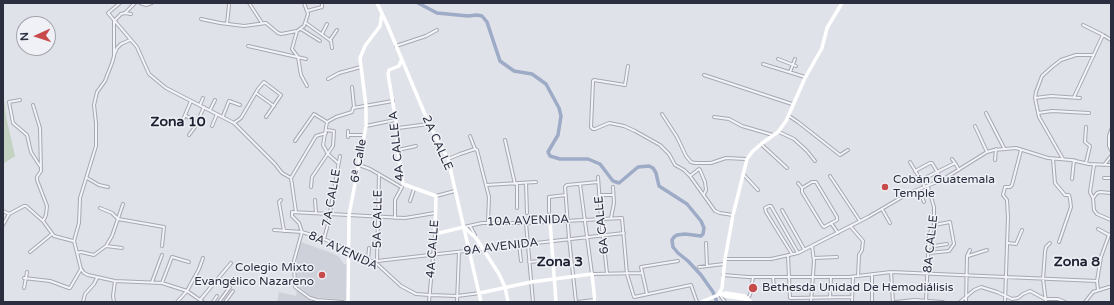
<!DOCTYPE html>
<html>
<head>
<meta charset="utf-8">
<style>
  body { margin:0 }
  #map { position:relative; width:1114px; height:305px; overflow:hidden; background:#e0e2e9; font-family:"Varela Round",sans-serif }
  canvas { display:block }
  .frame { position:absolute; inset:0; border:4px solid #2a2e3f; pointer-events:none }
  .north { position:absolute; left:16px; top:16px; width:40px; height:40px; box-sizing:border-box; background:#f0f1f6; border:1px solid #a1a3ad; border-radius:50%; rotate:267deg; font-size:11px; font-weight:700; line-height:16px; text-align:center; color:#2a2e3f }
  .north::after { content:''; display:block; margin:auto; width:14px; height:18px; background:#c84b4c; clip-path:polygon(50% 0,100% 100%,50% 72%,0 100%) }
</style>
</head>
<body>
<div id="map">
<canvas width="1114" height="305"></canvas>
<div class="frame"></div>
<div class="north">N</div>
</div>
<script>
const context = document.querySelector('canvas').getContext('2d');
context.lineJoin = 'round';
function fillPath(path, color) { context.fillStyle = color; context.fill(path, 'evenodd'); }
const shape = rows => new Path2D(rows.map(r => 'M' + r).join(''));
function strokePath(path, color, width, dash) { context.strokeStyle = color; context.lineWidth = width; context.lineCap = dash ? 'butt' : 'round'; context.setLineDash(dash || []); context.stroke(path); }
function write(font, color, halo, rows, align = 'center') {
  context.font = font + ' "Varela Round",sans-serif'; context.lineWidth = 3; context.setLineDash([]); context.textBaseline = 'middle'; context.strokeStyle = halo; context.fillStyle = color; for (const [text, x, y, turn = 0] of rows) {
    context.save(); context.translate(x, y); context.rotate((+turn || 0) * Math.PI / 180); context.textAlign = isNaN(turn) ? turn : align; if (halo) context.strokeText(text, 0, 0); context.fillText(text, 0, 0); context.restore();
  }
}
fillPath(shape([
  [301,242,334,254,339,257,344,264,348,264,347,300,311,297,296,284,297,254],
  [297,289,310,299,310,302,277,302,279,292,296,296]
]), '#ced1da');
fillPath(shape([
  [3,91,6,116,15,156,3,164]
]), '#c4d2c2');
strokePath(shape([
  [418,3,437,13,468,16,477,15,482,16,487,22,500,61,514,71,532,74,546,84,559,108,561,116,558,135,548,152,550,156,560,159,588,159,600,164,613,181,619,183,638,167,649,166,653,168,656,173,659,186,687,204,701,221,704,228,703,234,701,236,685,234,677,235,674,237,672,240,673,247,678,253,688,261,701,275,713,292,717,302]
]), '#9dabc7', 3.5);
const street = shape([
  [120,3,108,13,137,47,149,74,166,88,234,123,275,164,282,173,291,178],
  [140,3,146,5,152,3],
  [249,3,262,23],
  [307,11,322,7,322,3],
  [125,13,135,3],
  [131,14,125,13,121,14,114,21,114,56,112,63,105,81,97,92,94,105,96,123,96,146,80,198,79,223,74,241,81,269,84,273,88,275,115,281,162,283,187,291,203,302],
  [201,19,220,23,244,26,266,23,278,33,281,34,297,31,304,26,308,14,304,3],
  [306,23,331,41,332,48],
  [227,24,229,5],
  [1083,25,1103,35],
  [301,29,320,41],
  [297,31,292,49,298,57,301,75,307,86],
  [322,34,327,24],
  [330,40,337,30],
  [248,46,306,59],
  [396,46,426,36,437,30],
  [114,55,117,48,121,44,130,40],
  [778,59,796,66],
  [763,64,805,77],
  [628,66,625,85,594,80,593,81,591,127,593,129,595,129,609,123,624,126,635,131,660,145,669,154,675,165,684,170,690,176],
  [790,72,795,59],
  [704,75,792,104],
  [328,79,339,73,361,67],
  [352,87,354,107],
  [256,93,274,106],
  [1074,97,1103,35,1111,40],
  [1035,98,1036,92,1042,76,1052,67,1061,60,1076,55,1094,55],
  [20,100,9,102,13,123,27,135,31,152,40,166],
  [33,105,40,128,41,171,37,177,37,180,47,206,46,215,43,221],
  [200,105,203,98],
  [210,110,215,100],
  [986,113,1004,148],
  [1038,113,1052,111,1089,113],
  [662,114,677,137,686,156,691,162,695,163,711,163,726,158,746,159],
  [185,115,194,121],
  [223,116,229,101,240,105],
  [789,116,798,122,840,155,848,150],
  [714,117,729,119,742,126,773,135],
  [182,122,191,101],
  [327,122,336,117,352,112,353,108,393,101],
  [327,122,323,145,328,154,338,163],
  [234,123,241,118,258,89,264,82,281,95,266,117],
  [212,126,217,114],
  [366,126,395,120],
  [975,126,987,152],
  [398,128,429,124],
  [1111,130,1109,136,1109,146,1111,150],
  [348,131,348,137],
  [779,132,794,139,807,151,815,161],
  [189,135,195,127,204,107],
  [348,135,364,135],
  [470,136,475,149],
  [505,140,515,184],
  [295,141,314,114,327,122],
  [761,144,787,168],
  [398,150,416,146],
  [448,159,460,154,475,149,477,150,489,197,488,222],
  [952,159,955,163],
  [1053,159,1055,183,1065,195,1069,195,1070,199,1071,207,1059,242],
  [1063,159,1039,117,1035,98,1051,96,1080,98],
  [995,160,996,149],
  [910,162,925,187],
  [1086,163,1090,146,1085,142,1086,127],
  [359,165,370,169,401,187],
  [1094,165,1090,192,1093,198,1094,210,1097,214,1111,220],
  [1104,165,1111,156],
  [915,171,930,163,932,163,942,180],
  [744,175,758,190],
  [830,176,860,221],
  [598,177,601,219,607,273],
  [87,178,99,185,108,187],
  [1104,178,1111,178],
  [1072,179,1074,160],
  [921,180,955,163,959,170],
  [812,182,816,182,837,217,837,220,824,227,822,225,802,192,802,188,812,182],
  [526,183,527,213],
  [798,183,802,188],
  [517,184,517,208],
  [580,184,592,274,642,273],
  [486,185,536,182],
  [311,187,312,177,333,146,334,131,326,130],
  [919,189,924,202],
  [704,194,706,190,705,182,700,170,699,169,690,176,715,211,720,213,733,215],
  [599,195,613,195],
  [436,196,455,191],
  [1093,198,1097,193,1100,192,1111,193],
  [281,200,279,202,284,231],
  [315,200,316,213],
  [410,201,414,189],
  [100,208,112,213,118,219,164,227,162,246],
  [882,209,890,223],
  [782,210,804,249],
  [3,211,9,214],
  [296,212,291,178,316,136,326,133],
  [549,212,549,197,566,195],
  [395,218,395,200,402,187],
  [611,218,614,203,613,187],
  [526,223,533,302],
  [831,223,838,233],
  [3,225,9,214,24,206,26,206,43,221,54,236,73,241],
  [470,226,475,235],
  [464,227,482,223,526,223,622,218,627,274,634,297,691,285,697,302],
  [851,227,863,241,862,250,859,255,858,276],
  [1098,229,1109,235],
  [274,230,302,232,324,239,376,263,401,286,416,294,430,295,457,296,480,293],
  [324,239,328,224,340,156],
  [706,243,707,266],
  [1008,243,1016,244,1022,230],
  [519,244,521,261],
  [106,246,122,248],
  [928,247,947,244],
  [30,252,52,234],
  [77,253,81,252,94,255,106,246,112,236,123,204],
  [928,253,949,251,954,244,950,222,934,225],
  [792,254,766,212,765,208,769,206,771,206,798,253],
  [788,256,790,298,852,297],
  [968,256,987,250],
  [814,258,837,257],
  [726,259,771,259,798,253,868,217,909,193,942,180,987,152,994,150,1016,148,1048,158,1071,160,1089,164,1111,165],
  [368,260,369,248],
  [377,261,624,233],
  [377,261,379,174],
  [529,262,552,260],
  [699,267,724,264],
  [891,272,893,302],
  [723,275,748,277,849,277,891,272,1097,281],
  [773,277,774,287],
  [24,278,50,281,69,288,70,288,81,269],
  [152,282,162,255],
  [162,283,172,257,189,262],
  [24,288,27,272],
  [1098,290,1097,281,1101,257,1109,235,1111,234],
  [647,294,641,267,678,261],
  [720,295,725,302],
  [830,297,831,277],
  [747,299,750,295,753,277],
  [200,300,231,263],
  [83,302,85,294,94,284,97,278],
  [114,302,113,296,115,281],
  [177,302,187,291,199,269,203,258],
  [213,302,217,296],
  [219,302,230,287],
  [225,302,233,291],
  [343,302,317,300,310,298,295,287,294,261,302,232,299,223,292,216,292,212,405,218,435,213],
  [429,302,435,234],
  [457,302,459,252],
  [576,302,569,238,565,187,567,185,598,182],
  [577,302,595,300],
  [811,302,814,261,812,246],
  [852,302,853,277],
  [872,302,872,274],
  [896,302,914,300,943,302],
  [926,302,929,235,934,225,934,207,928,187],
  [960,302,974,290,981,287,997,292,1012,299,1018,298,1023,294,1030,291,1045,299,1058,299,1065,302],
  [966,302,967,256,970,250],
  [1005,302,1008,217,1007,200,1003,195,1005,187,1010,187,1012,185,1021,150],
  [1046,302,1043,279,1045,252,1046,247,1050,243],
  [1085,302,1093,292,1109,287,1111,287]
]);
strokePath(street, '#a6a8b3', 4);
strokePath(street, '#f3f4f7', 2);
strokePath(shape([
  [377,3,387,24,429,124,448,159,481,302],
  [401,61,399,66,389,70,388,74,397,128,398,150,403,184,436,196,435,234,464,227],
  [550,221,556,302],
  [464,227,476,238,499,274,505,287,508,302],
  [480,293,531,282,592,274,595,302],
  [720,294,726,293,745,296,751,302],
  [721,294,725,296,744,299,747,300],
  [348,302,349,215,366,126,366,106,360,58,365,46,380,26,382,13],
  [701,302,718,295,722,288,725,259,733,215,747,159,752,152,761,144,778,132,786,121,805,78,822,48,827,28,842,3]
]), '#fff', 3.5);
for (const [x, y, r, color] of [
  [885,187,4,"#c84b4c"],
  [322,275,4,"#c84b4c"],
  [753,288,5,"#c84b4c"]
]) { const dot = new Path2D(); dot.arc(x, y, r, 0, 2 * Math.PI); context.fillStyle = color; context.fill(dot); strokePath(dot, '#f0f1f6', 1.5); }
write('12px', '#2a2e3f', '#f0f1f6', [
  ["2A CALLE",437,143,66],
  ["4A CALLE A",397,146,-96],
  ["6ª Calle",359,161,-80],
  ["7A CALLE",332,198,-80],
  ["5A CALLE",378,219,-89],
  ["10A AVENIDA",528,221,-2],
  ["6A CALLE",602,225,-96],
  ["8A CALLE",931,244,-84],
  ["9A AVENIDA",501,247,-7],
  ["4A CALLE",433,249,-86],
  ["8A AVENIDA",343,251,25]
]);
write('12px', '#2a2e3f', '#f0f1f6', [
  ["Cobán Guatemala",893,180],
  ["Temple",893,194],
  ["Colegio Mixto",314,268,"right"],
  ["Evangélico Nazareno",314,282,"right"],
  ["Bethesda Unidad De Hemodiálisis",762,288]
], 'left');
write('bold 14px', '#1c2030', '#f0f1f6', [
  ["Zona 10",178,122],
  ["Zona 3",560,262],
  ["Zona 8",1077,262]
]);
</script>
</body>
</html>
